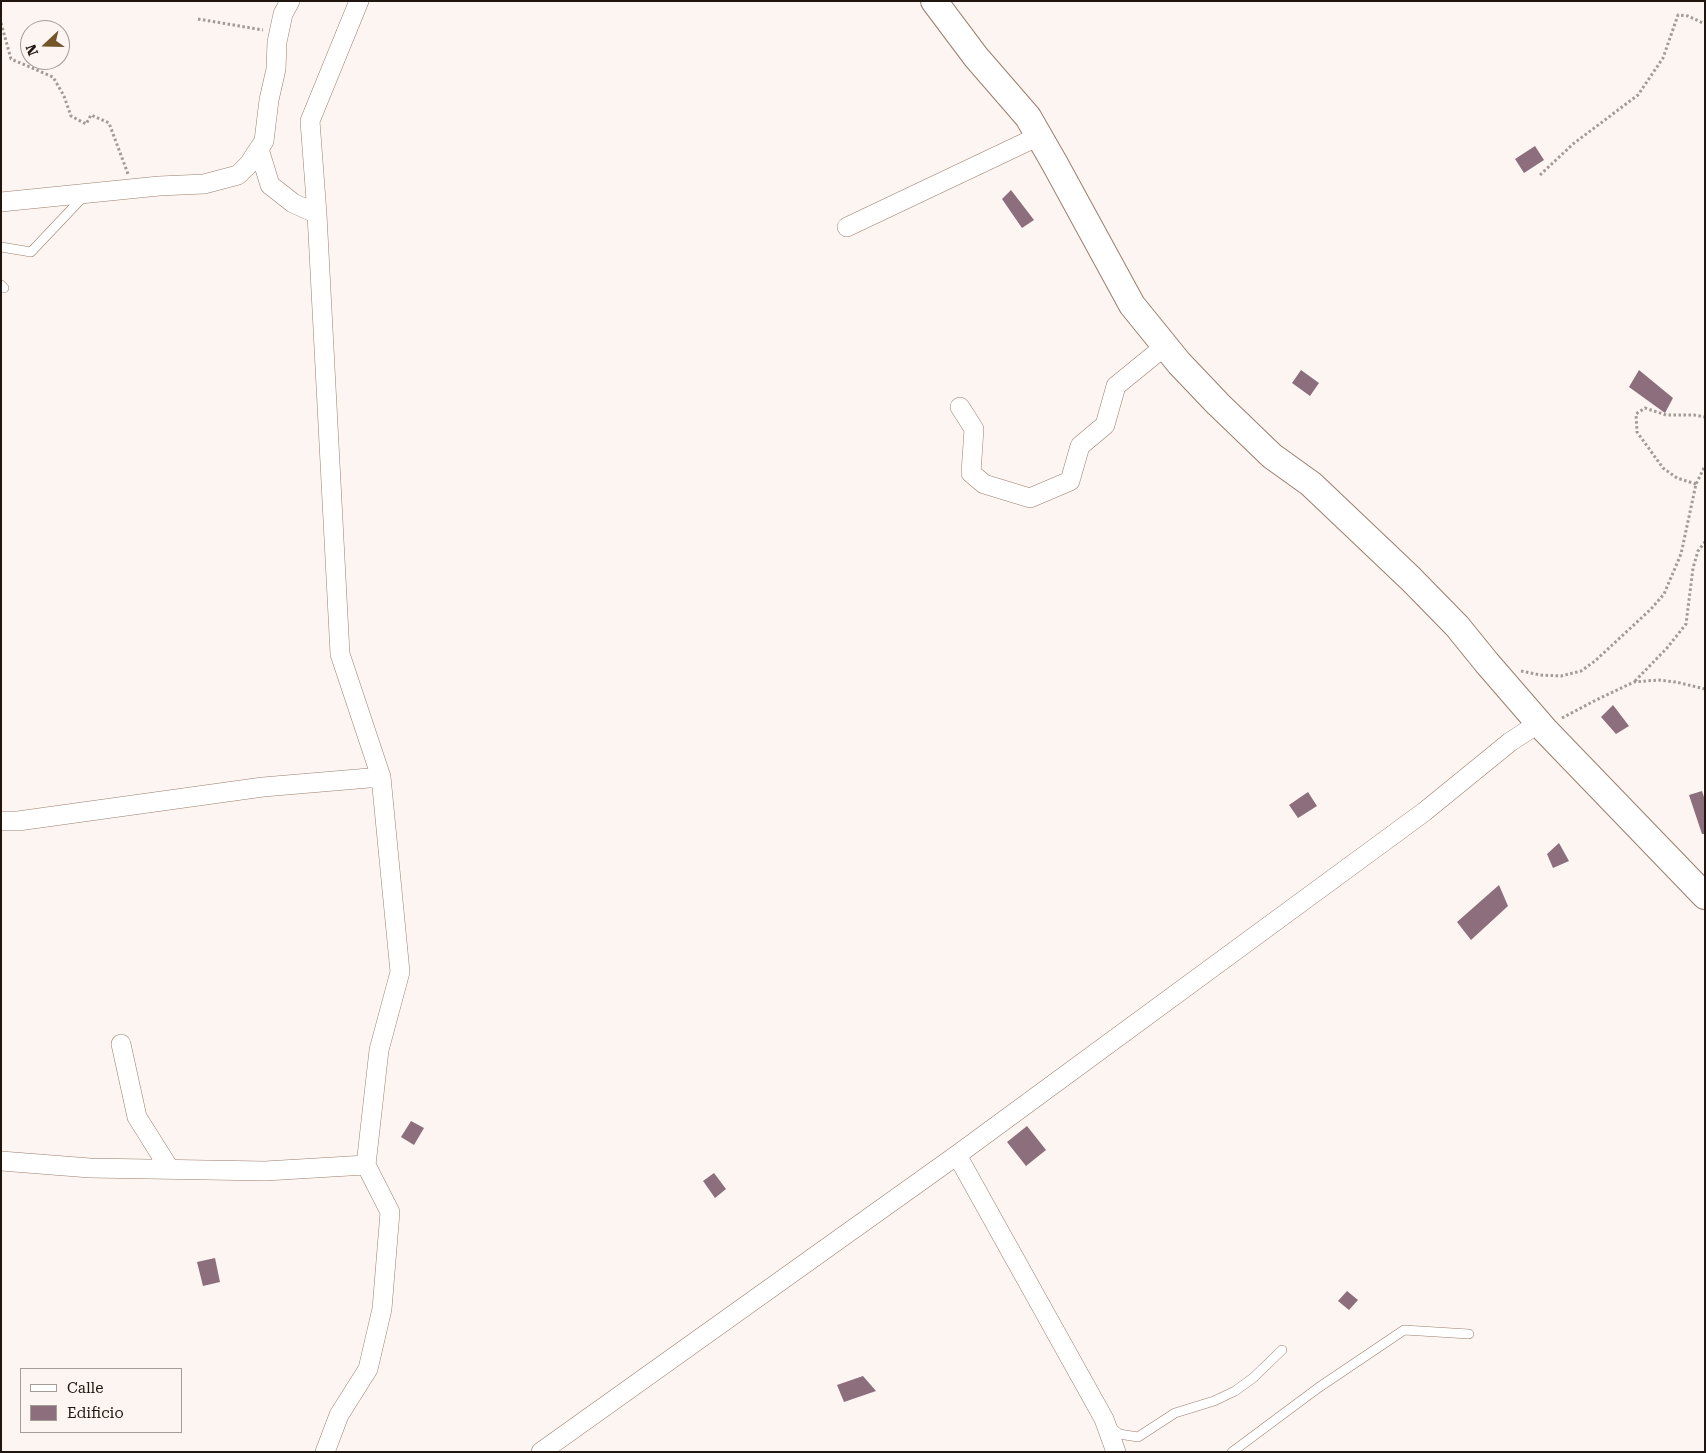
<!DOCTYPE html>
<html>
<head>
<meta charset="utf-8">
<style>
  body { margin:0 }
  #map { position:relative; width:1706px; height:1453px; overflow:hidden; background:#fcf5f1; font-family:"Roboto Serif",serif }
  canvas { display:block }
  .frame { position:absolute; inset:0; border:2px solid #21160f; pointer-events:none }
  .legend { position:absolute; left:20px; top:1368px; width:162px; height:65px; box-sizing:border-box; background:#fcf5f1; border:1px solid #a49c97; margin:0; padding:6px 9px; list-style:none; font-size:15px; color:#21160f }
  .legend li { display:flex; align-items:center; gap:10px; height:25px }
  .legend b { width:25px; border:1px solid #a49c97 }
  .north { position:absolute; left:20px; top:20px; width:50px; height:50px; box-sizing:border-box; background:#fcf5f1; border:1px solid #a49c97; border-radius:50%; rotate:249deg; font-size:14px; font-weight:700; line-height:20px; text-align:center; color:#21160f }
  .north::after { content:''; display:block; margin:auto; width:18px; height:22px; background:#74552a; clip-path:polygon(50% 0,100% 100%,50% 72%,0 100%) }
</style>
</head>
<body>
<div id="map">
<canvas width="1706" height="1453"></canvas>
<div class="frame"></div>
<ul class="legend">
<li><b style="height:6px;background:#fff"></b>Calle</li>
<li><b style="height:14px;background:#8c6e7c"></b>Edificio</li>
</ul>
<div class="north">N</div>
</div>
<script>
const context = document.querySelector('canvas').getContext('2d');
context.lineJoin = 'round';
function fillPath(path, color) { context.fillStyle = color; context.fill(path, 'evenodd'); }
const shape = rows => new Path2D(rows.map(r => 'M' + r).join(''));
function strokePath(path, color, width, dash) { context.strokeStyle = color; context.lineWidth = width; context.lineCap = dash ? 'butt' : 'round'; context.setLineDash(dash || []); context.stroke(path); }
fillPath(shape([
  [1535,146,1544,160,1524,173,1515,159],
  [1011,190,1034,220,1022,228,1002,199],
  [1301,370,1319,383,1310,396,1292,383],
  [1639,370,1673,398,1665,413,1629,387],
  [1613,705,1629,726,1616,734,1601,717],
  [1702,791,1705,800,1705,834,1702,834,1689,795],
  [1308,792,1317,806,1298,818,1289,805],
  [1559,843,1569,861,1553,868,1547,854],
  [1499,885,1508,906,1471,940,1457,922],
  [411,1121,424,1128,414,1145,401,1137],
  [1027,1126,1046,1150,1026,1166,1007,1142],
  [714,1173,726,1189,715,1198,703,1181],
  [215,1258,220,1282,203,1286,197,1262],
  [1347,1291,1358,1300,1349,1310,1338,1301],
  [863,1376,876,1391,844,1402,837,1385]
]), '#8c6e7c');
const lane = shape([
  [1,247,31,252,84,196],
  [1,285,4,288],
  [1111,1427,1119,1434,1138,1437,1175,1413,1214,1401,1235,1391,1253,1378,1282,1350],
  [1232,1452,1318,1388,1404,1330,1469,1334]
]);
const street = shape([
  [259,149,270,185,293,203,317,214],
  [1,202,159,186,204,184,238,175,249,164,264,141,269,100,276,69,277,42,283,14,290,1],
  [847,227,1039,136],
  [960,407,974,429,971,473,984,484,1030,498,1070,481,1080,446,1105,425,1116,386,1165,346],
  [1,821,18,821,263,787,381,777],
  [121,1044,137,1117,169,1168],
  [957,1155,1104,1419,1116,1452],
  [1,1161,90,1168,265,1171,366,1165],
  [325,1452,339,1415,368,1369,382,1309,390,1212,366,1165,379,1050,400,972,381,777,340,654,317,214,310,121,359,1],
  [541,1452,957,1155,1424,812,1510,742,1539,723]
]);
const secondary = shape([
  [934,1,976,57,1028,117,1055,164,1132,305,1179,363,1218,404,1272,456,1311,484,1411,579,1457,626,1487,663,1545,730,1705,896]
]);
strokePath(lane, '#9b7e6e', 10);
strokePath(street, '#9b7e6e', 20);
strokePath(secondary, '#9b7e6e', 28);
strokePath(shape([
  [198,19,263,30],
  [1,23,11,59,53,77,64,96,71,116,86,124,91,115,109,123,128,174],
  [1540,175,1573,144,1638,95,1663,58,1678,15,1688,16,1705,24],
  [1696,484,1677,478,1663,468,1637,432,1636,414,1645,408,1666,415,1694,415,1705,417],
  [1521,671,1540,675,1561,676,1581,671,1595,661,1651,609,1664,594,1681,554,1696,484,1705,466],
  [1635,681,1667,648,1686,624,1693,568,1698,551,1705,542],
  [1562,718,1596,700,1634,682,1658,680,1676,682,1705,689]
]), '#a49b96', 3, [2.5, 2.5]);
strokePath(lane, '#fff', 9);
strokePath(street, '#fff', 19);
strokePath(secondary, '#fff', 26);
</script>
</body>
</html>
